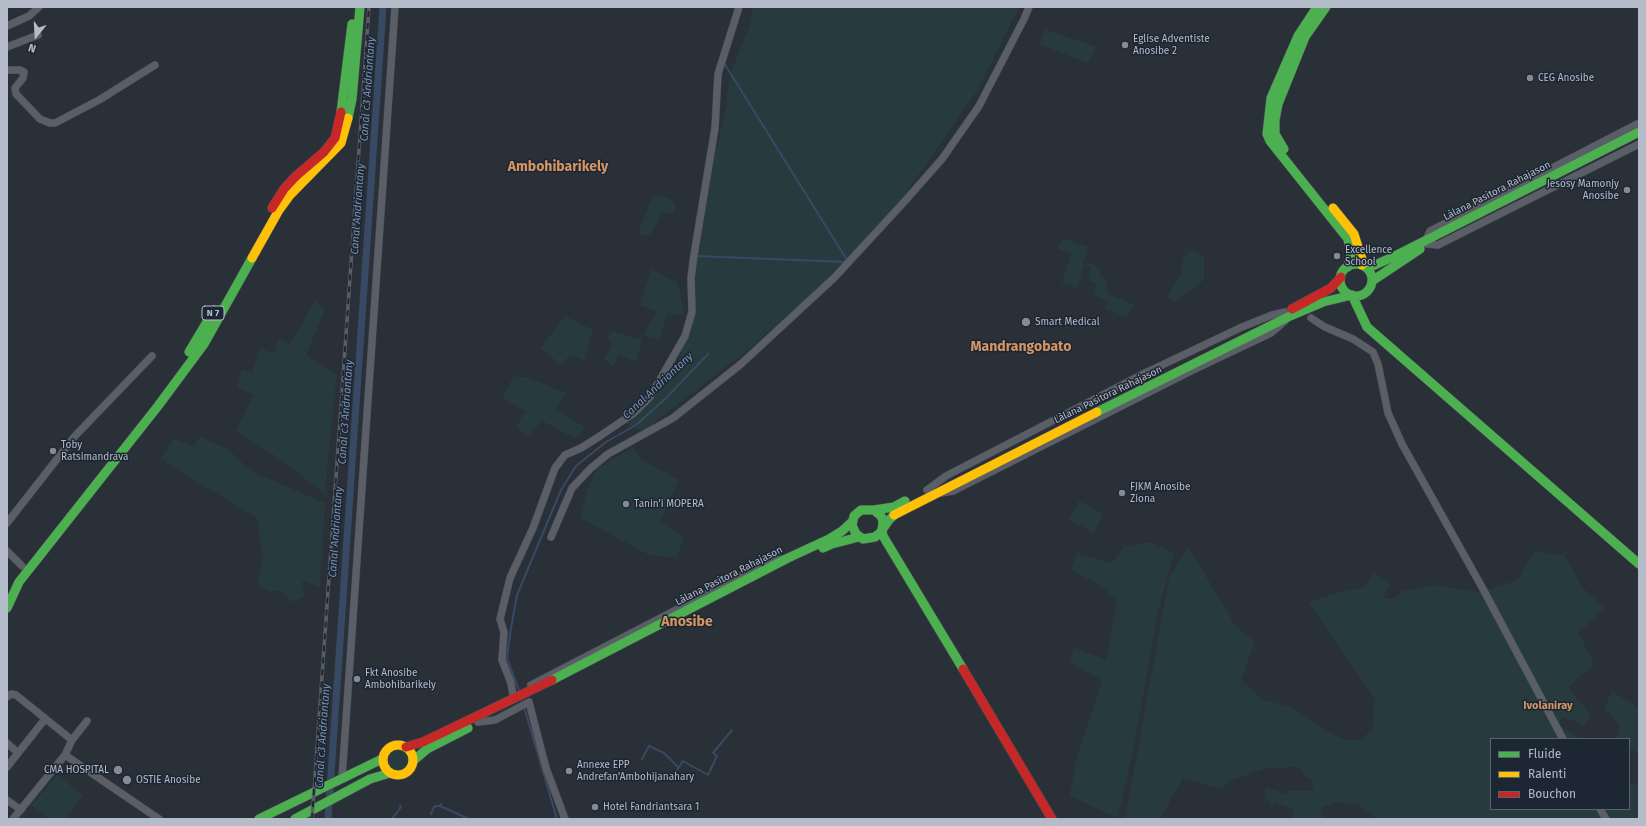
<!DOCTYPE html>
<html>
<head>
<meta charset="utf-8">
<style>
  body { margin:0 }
  #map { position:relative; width:1646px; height:826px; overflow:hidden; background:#2a3038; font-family:"Fira Sans",sans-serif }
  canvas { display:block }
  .frame { position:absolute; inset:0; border:8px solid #b4bcc9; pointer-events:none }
  .legend { position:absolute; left:1490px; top:738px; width:140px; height:72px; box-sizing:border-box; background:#1d2633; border:1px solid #59626f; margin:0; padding:5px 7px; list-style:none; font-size:12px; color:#b4bcc9 }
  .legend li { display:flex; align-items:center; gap:8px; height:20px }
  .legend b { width:20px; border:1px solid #59626f }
  .north { position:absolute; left:16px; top:16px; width:40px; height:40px; -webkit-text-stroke:3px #1d2633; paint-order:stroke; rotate:198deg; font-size:11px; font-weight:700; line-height:16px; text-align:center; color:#b4bcc9 }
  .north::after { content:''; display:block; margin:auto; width:14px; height:18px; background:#b4bcc9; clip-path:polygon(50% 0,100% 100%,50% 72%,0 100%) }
</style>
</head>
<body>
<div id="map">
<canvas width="1646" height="826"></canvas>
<div class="frame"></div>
<ul class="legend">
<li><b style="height:5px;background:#4caf50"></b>Fluide</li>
<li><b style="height:5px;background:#ffc107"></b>Ralenti</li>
<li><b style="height:5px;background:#c62828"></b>Bouchon</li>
</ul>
<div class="north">N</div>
</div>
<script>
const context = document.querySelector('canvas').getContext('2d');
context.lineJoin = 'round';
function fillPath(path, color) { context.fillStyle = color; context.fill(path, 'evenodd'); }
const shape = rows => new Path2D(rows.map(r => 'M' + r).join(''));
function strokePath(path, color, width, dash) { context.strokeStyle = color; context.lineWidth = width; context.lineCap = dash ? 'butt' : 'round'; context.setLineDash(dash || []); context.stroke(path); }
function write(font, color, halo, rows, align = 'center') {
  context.font = font + ' "Fira Sans",sans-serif'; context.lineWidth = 3; context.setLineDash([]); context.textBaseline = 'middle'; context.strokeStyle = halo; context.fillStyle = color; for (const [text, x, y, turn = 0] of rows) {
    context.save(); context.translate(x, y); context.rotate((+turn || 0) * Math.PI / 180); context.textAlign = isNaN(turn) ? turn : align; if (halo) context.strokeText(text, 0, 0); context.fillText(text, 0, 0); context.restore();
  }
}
fillPath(shape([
  [752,7,1019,7,979,88,901,200,849,262,744,353,643,431,622,422,640,410,664,386,678,364,692,307,695,234,725,113,730,74,751,22],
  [1045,29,1096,47,1088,63,1039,44],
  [657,195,670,199,676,204,674,214,662,212,658,222,650,234,645,236,638,233,651,200],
  [1062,238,1088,247,1078,288,1062,283,1071,253,1057,249],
  [1189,250,1204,256,1204,280,1175,301,1167,297,1180,276,1183,260],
  [1087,261,1101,269,1100,277,1105,279,1108,294,1135,305,1126,317,1105,308,1108,301,1093,295,1097,284,1088,280,1091,268,1086,266],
  [651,269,678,283,684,314,667,315,660,340,643,335,657,312,640,305],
  [316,300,325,310,306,355,337,374,328,457,320,587,302,581,304,597,293,602,279,591,269,591,259,585,257,580,263,561,257,518,174,468,161,458,174,439,194,446,200,437,228,449,251,471,325,503,325,494,277,457,236,431,253,395,237,387,242,369,252,373,260,348,274,354,278,338,290,344],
  [565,316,593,330,584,361,571,355,560,364,540,348],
  [613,331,642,340,636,362,618,355,613,367,603,358,612,347,608,336],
  [514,376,527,377,566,393,557,409,586,428,576,439,542,421,528,437,516,427,525,411,502,397],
  [634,447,640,459,679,480,660,521,684,538,676,558,649,555,580,518,587,490,596,469],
  [1079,501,1104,514,1094,533,1069,520],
  [1150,542,1174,553,1158,612,1134,746,1118,818,1070,796,1075,763,1102,681,1070,661,1074,648,1106,660,1117,602,1101,585,1070,570,1077,553,1112,563,1124,546],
  [1189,548,1235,625,1255,642,1241,680,1262,699,1293,708,1331,733,1345,740,1359,740,1372,730,1375,699,1308,602,1337,593,1365,587,1374,573,1391,584,1383,598,1394,599,1403,591,1433,585,1480,592,1518,580,1535,551,1564,555,1584,589,1605,608,1579,633,1594,664,1568,688,1591,715,1585,726,1562,716,1559,725,1581,739,1491,739,1491,809,1629,809,1629,782,1639,786,1639,819,1377,819,1357,805,1339,802,1321,808,1321,815,1326,816,1326,819,1292,819,1293,809,1275,803,1273,806,1270,804,1271,801,1264,800,1266,788,1287,794,1288,791,1313,790,1312,779,1305,776,1300,768,1290,767,1275,769,1273,766,1231,780,1221,789,1183,778,1160,819,1125,819,1169,577],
  [1612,691,1639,708,1639,754,1629,748,1629,739,1616,739,1620,726,1604,708],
  '388 760a10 10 0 1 1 20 0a10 10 0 1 1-20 0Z',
  [57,775,83,795,65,819,50,819,31,805]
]), '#273a3e');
strokePath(shape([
  [724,63,847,260],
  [696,256,846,262],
  [520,693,507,658,511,628,517,595,561,490,576,466,606,442,636,425,666,398,708,354],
  [524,707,557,819],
  [642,759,649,746,664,753,678,767],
  [672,778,683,761,708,775,717,756,713,753,732,730],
  [329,782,382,7],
  [327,798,328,788],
  [440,806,469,819],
  [431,814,434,807,437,806,440,806,441,804],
  [326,819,327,806],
  [392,819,401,807,400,805]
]), '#384963', 2);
strokePath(shape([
  [328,819,383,7]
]), '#384963', 7);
const street = shape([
  [7,26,29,16,39,7],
  [7,47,38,35],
  [7,70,20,70,24,72,23,78,15,88,16,94,40,119,50,123,55,123,99,100,155,65],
  [1426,240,1430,231,1639,123],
  [1427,244,1438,245,1639,144],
  [1311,318,1325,327,1353,339,1373,352,1378,364,1388,413,1402,444,1483,589,1563,739],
  [927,490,946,476,1141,375,1242,327,1272,315,1285,312],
  [941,493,953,491,1191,371,1271,333,1285,321],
  [7,523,75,436,152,356],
  [551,537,572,488,591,468,608,454,673,418,741,364,835,277,904,202,942,159,979,106,1024,19,1029,7],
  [7,551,22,566],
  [531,685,772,560,782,559],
  [513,695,511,683,502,660,504,632,500,619,510,578,533,528,555,468,565,455,581,448,597,438,634,413,650,397,685,336,692,312,691,278,694,255,715,128,718,74,739,7],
  [7,697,11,694,16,695,72,740],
  [478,722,495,720,529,702,546,768,565,819],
  [7,743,18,753],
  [65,755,159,819],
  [7,767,45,719],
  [342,778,395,7],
  [7,800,21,810],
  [1600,809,1606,819],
  [13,819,65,755,72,740,87,721]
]);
const fast = shape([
  [1317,7,1298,36,1271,98,1267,134,1270,141,1348,239,1351,254,1348,267],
  [341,112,352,24],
  [348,118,352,99,360,7],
  [1284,149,1275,134,1275,120,1278,104,1305,37,1326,7],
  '1340 280a16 16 0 1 1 32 0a16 16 0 1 1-32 0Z',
  [1365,267,1375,265,1395,256,1639,132],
  [1372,281,1420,249],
  [1352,295,1367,327,1639,564],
  [189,352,214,310],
  [1097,412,1290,316,1323,302,1352,295],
  [874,510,894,507,905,501],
  [894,515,889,520,882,530,880,533,875,537,863,539,856,534,852,525,854,516,861,510,874,510,881,516,883,521,882,530,883,536,963,669],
  [823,548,832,544,859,537],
  [7,608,19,582,158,406,204,344,252,258],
  [552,680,788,558,829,539,842,531,853,521],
  [413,761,427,749,468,728],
  [259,819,382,759],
  [295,819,370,779,390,773]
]);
const slow = shape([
  [1333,208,1354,234,1362,259,1362,265],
  [252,258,279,210,290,195,341,143,348,118],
  [894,515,1097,412],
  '383 760a15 15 0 1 1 30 0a15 15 0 1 1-30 0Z'
]);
const jam = shape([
  [272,208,284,189,296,176,324,152,335,138,341,112],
  [1292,309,1331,288,1341,277],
  [963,669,1052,819],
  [406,747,423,742,552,680]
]);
strokePath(street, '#484c53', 8);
strokePath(fast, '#484c53', 10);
strokePath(slow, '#484c53', 10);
strokePath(jam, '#484c53', 10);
strokePath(street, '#5a5e66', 7);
strokePath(fast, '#4caf50', 9);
strokePath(slow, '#ffc107', 9);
strokePath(jam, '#c62828', 9);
const rail = shape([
  [312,819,369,7]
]);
strokePath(rail, '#595d64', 3.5);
strokePath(rail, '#1d2633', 2, [6]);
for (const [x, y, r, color] of [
  [1125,45,4,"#848b96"],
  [1530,78,4,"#848b96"],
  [1627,190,4,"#848b96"],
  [1337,256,4,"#848b96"],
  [1026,322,5,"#848b96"],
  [53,451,4,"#848b96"],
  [1122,493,4,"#848b96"],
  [626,504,4,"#848b96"],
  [357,679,4,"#848b96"],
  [118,770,5,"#848b96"],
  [569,771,4,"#848b96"],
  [127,780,5,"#848b96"],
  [595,807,4,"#848b96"]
]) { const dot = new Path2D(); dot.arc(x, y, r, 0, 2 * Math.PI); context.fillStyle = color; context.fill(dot); strokePath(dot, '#1d2633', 1.5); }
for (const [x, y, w] of [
  [213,313,22]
]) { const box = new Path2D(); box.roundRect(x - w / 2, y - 7, w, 14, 3); context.fillStyle = '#1d2633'; context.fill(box); strokePath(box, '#b4bcc9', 1); }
write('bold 9px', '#b4bcc9', null, [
  ["N 7",213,313]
]);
write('10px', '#b4bcc9', '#1d2633', [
  ["Eglise Adventiste",1133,39],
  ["Anosibe 2",1133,51],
  ["CEG Anosibe",1538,78],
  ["Jesosy Mamonjy",1619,184,"right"],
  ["Anosibe",1619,196,"right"],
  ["Excellence",1345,250],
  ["School",1345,262],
  ["Smart Medical",1035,322],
  ["Toby",61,445],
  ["Ratsimandrava",61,457],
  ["FJKM Anosibe",1130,487],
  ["Ziona",1130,499],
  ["Tanin'i MOPERA",634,504],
  ["Fkt Anosibe",365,673],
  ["Ambohibarikely",365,685],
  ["Annexe EPP",577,765],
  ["Andrefan'Ambohijanahary",577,777],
  ["CMA HOSPITAL",109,770,"right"],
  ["OSTIE Anosibe",136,780],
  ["Hotel Fandriantsara 1",603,807]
], 'left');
write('10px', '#b4bcc9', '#1d2633', [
  ["Làlana Pasitora Rahajason",1497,191,-27],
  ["Làlana Pasitora Rahajason",1108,395,-26],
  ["Làlana Pasitora Rahajason",729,576,-27]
]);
write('italic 11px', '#7c92b1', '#1d2633', [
  ["Canal c3 Andriantany",368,89,-86],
  ["Canal Andriantany",358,209,-86],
  ["Canal Andriantany",658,386,-43],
  ["Canal c3 Andriantany",346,412,-86],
  ["Canal Andriantany",336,532,-86],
  ["Canal c3 Andriantany",323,736,-86]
]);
write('bold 11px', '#d59563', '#1d2633', [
  ["Ivolaniray",1548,706]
]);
write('bold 14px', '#d59563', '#1d2633', [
  ["Ambohibarikely",558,167],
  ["Mandrangobato",1021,347],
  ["Anosibe",687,622]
]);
</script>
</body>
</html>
